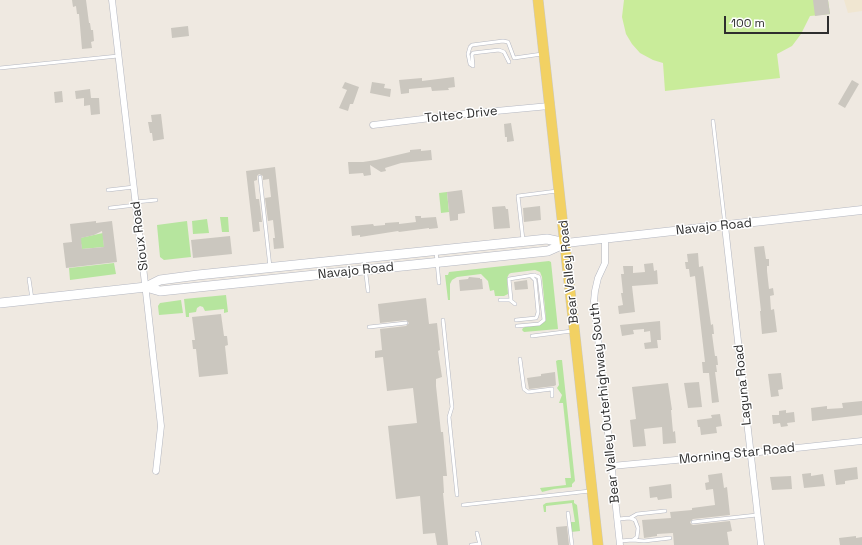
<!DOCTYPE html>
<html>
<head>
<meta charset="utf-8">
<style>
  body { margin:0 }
  #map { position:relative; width:862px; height:545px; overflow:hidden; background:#efe9e1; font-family:"Space Grotesk",sans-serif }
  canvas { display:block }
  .scale { position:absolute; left:724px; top:16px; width:105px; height:18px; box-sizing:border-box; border:2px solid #2e2e2e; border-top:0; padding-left:5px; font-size:12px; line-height:14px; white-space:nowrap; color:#2e2e2e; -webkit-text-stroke:3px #fff; paint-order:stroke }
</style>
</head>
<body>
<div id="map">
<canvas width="862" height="545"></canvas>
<div class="scale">100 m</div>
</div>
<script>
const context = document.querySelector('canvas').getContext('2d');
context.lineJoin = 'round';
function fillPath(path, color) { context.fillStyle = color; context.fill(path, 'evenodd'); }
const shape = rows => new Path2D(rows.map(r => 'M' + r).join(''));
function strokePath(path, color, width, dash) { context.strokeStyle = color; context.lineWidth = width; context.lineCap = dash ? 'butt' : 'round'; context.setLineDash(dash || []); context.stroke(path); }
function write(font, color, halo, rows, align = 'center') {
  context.font = font + ' "Space Grotesk",sans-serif'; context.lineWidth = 3; context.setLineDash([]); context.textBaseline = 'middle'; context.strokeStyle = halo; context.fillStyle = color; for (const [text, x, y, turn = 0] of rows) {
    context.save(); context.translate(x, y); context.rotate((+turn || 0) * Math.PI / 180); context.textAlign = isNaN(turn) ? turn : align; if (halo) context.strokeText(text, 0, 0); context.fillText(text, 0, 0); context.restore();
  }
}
fillPath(shape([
  [844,0,862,0,862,11,848,13]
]), '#f0e6d1');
fillPath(shape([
  [447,192,449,212,441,213,439,193],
  [220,217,228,217,229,232,222,232],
  [207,219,209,233,193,234,192,221],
  [187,221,191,257,164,260,160,257,157,225],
  [103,233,104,247,82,249,80,238],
  [549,261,551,262,558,329,524,332,522,330,523,328,525,327,540,325,546,319,542,277,540,272,535,270,511,273,509,274,507,278,508,294,504,296,495,296,494,290,490,291,488,281,481,274,457,277,452,280,450,284,450,300,448,300,445,275,448,275,449,272],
  [114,263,116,274,70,280,69,268],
  [226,295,228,312,224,313,224,309,205,311,203,307,200,306,197,308,196,312,189,313,189,317,186,317,184,299],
  [181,300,183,313,159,315,158,306,160,303],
  [558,360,562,360,575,481,572,484,572,487,554,489,542,492,540,488,566,485,565,478,571,478,563,403,559,403,562,395,557,388,559,385,556,361],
  [574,500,574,503,577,505,580,531,571,532,570,522,575,522,572,503,546,506,546,512,544,512,543,505,546,503]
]), '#b6e59e');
fillPath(shape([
  [624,0,828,0,830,14,810,16,801,34,792,46,777,54,780,78,665,91,663,63,653,60,640,53,632,44,626,34,622,17]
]), '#c9ec9a');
fillPath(shape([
  [72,0,86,0,89,23,90,23,91,30,93,30,94,41,91,42,92,48,82,49,79,14,77,14,76,6,73,7],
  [813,0,828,0,830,14,815,16],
  [188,26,189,36,172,38,171,28],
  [454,77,455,87,448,88,449,90,432,91,431,87,409,89,409,93,401,94,399,80,422,78,422,81],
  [852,80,859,84,845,108,838,104],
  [345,82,359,87,353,104,350,104,348,111,339,108,347,90,342,88],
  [372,82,385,84,384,88,391,89,390,97,370,93],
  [90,89,91,98,99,98,100,114,91,115,90,105,84,106,84,98,76,99,75,91],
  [62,91,63,102,55,103,54,92],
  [161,114,164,139,153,141,152,133,150,133,148,122,152,122,151,115],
  [511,123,514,141,507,142,507,137,505,137,504,124],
  [421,149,421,151,431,150,432,160,401,163,385,168,386,171,381,172,370,165,371,175,364,176,363,173,349,174,348,162,363,162,376,160,410,152,410,150],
  [275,167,284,248,274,249,273,238,275,238,273,220,268,221,265,198,271,197,269,179,263,180,263,176,259,174,257,176,257,180,254,181,256,199,259,199,262,222,259,222,260,231,253,232,246,171],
  [462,190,465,213,458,214,458,220,450,221,447,192],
  [505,206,506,209,508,209,510,228,494,229,492,207],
  [540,206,541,220,524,222,523,208],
  [415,216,421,216,421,218,436,217,438,228,429,229,429,228,399,232,398,231,360,237,360,235,352,236,351,226,373,224,374,226,385,225,385,223,399,222,399,224,416,222],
  [96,221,96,223,112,221,117,262,66,268,63,243,72,242,70,224],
  [102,231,104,247,82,249,81,238,94,235],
  [230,236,232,254,193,258,191,240],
  [764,246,766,259,769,259,769,266,767,266,767,271,769,289,773,288,774,295,770,296,771,310,774,309,777,332,762,334,760,311,761,311,754,247],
  [698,253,699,267,703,266,711,325,713,324,714,334,712,334,714,349,715,356,717,356,718,365,716,365,717,372,715,372,719,402,712,403,709,373,703,373,702,362,705,362,695,276,690,277,689,269,686,269,685,262,688,262,687,254],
  [653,263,654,271,657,270,658,284,632,286,635,312,619,314,618,306,623,305,621,293,623,293,621,274,624,274,623,266,633,266,633,273,645,272,644,264],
  [469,277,480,278,480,279,482,279,483,289,460,291,459,280,468,279],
  [527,280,528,289,515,290,514,282],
  [426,298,429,324,437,323,440,350,438,351,442,377,436,379,436,386,441,432,443,432,447,476,443,476,444,493,443,493,448,545,437,545,435,533,423,534,420,496,396,499,388,426,417,423,413,388,387,391,383,357,375,358,375,351,382,350,380,329,406,326,409,323,406,320,380,323,378,304],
  [221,314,224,336,227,336,228,345,225,346,228,374,199,377,196,349,193,349,192,340,195,340,192,317],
  [660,321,661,340,657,340,658,348,645,349,644,343,651,342,650,331,644,332,644,329,633,330,634,334,622,336,620,325],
  [555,372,556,385,554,386,529,389,527,378,541,376,541,374],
  [781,373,783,389,778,390,779,396,771,397,768,374],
  [699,382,702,407,688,408,684,383],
  [668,383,672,410,671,410,673,432,675,431,676,443,663,444,662,427,644,429,646,446,633,447,630,420,636,419,632,387],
  [862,401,862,415,812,421,811,408,827,406,827,409,843,408,842,403],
  [786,410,786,413,794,412,795,422,787,423,788,426,781,427,780,423,773,424,772,415,779,415,779,411],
  [720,414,722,426,716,427,717,433,701,435,700,427,698,427,697,420,712,418,711,415],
  [857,467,858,479,845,481,845,484,836,485,834,470],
  [722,473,724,488,727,487,730,515,693,519,690,522,691,524,693,525,730,521,732,531,727,532,729,545,674,545,673,533,657,534,657,536,644,538,642,520,671,518,670,512,692,510,692,508,715,505,713,489,706,490,705,483,709,482,708,475],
  [811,473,811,476,823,474,825,486,804,488,802,474],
  [791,476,792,489,772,490,770,477],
  [671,484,672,498,658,500,657,497,650,498,649,487],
  [567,526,569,545,558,545,556,527],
  [856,536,856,538,862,537,862,545,840,545,839,538]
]), '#cbc7bf');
const service = shape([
  [473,66,470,64,468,54,470,47,472,45,503,41,508,42,514,58,542,54],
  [473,66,472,55,473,53,499,50,504,52,509,62],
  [0,68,118,56],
  [713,121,725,225],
  [260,177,270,267],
  [108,190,134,187],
  [136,202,156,200],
  [110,208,136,205],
  [523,240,518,196,557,191],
  [436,251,439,283],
  [364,258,368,291],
  [29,279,32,299],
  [500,300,510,300,515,304],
  [511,300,509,279,534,275,539,277,544,320,539,324,517,326],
  [443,320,452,407,449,417,457,495],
  [516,320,536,318,537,316,538,312,535,280,531,276],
  [369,327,406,323],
  [532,336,572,331],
  [520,359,524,389,528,392,552,389,552,396],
  [463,505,590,491],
  [568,513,572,545],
  [630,518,637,514,665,511],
  [618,519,630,518,635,520,638,528,637,537,633,540,620,541],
  [693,522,757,515],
  [477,533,480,545],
  [633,540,644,541,670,538],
  [471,545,480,544]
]);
const minor = shape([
  [112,0,147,301,161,426,156,471],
  [373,125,464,114,549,106],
  [725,226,761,545],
  [605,239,605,263,598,278,595,291,594,301,620,545],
  [612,466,750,453,862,441]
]);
const tertiary = shape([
  [566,243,862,210]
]);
const secondary = shape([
  [146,287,160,291,548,251,566,243],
  [0,303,146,287,160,280,198,275,547,239,566,243]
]);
const primary = shape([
  [538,0,598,545]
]);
strokePath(service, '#b4b7c1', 4);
strokePath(minor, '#b4b7c1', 7);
strokePath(tertiary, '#b4b7c1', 9);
strokePath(secondary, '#b4b7c1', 10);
strokePath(primary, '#c9c9c9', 11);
strokePath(service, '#fff', 3);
strokePath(minor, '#fff', 6);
strokePath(tertiary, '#fff', 8);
strokePath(secondary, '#fff', 9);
strokePath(primary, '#f2d163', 10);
write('13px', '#2e2e2e', '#fff', [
  ["Toltec Drive",461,115,-6],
  ["Navajo Road",714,227,-6],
  ["Sioux Road",140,236,-97],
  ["Navajo Road",356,271,-6],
  ["Bear Valley Road",569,272,-96],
  ["Laguna Road",743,385,-96],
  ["Bear Valley Outerhighway South",605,403,-96],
  ["Morning Star Road",737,454,-6]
]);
</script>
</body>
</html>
